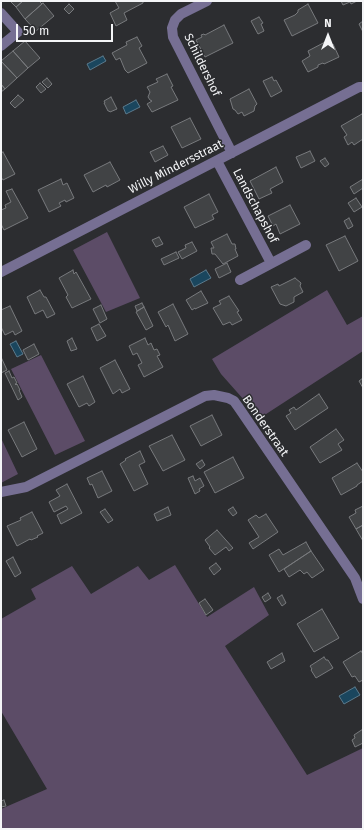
<!DOCTYPE html>
<html>
<head>
<meta charset="utf-8">
<style>
  body { margin:0 }
  #map { position:relative; width:364px; height:830px; overflow:hidden; background:#2c2d30; font-family:"Fira Sans",sans-serif }
  canvas { display:block }
  .frame { position:absolute; inset:0; border:2px solid #f4f5f7; pointer-events:none }
  .north { position:absolute; left:308px; top:16px; width:40px; height:40px; -webkit-text-stroke:3px #2c2d30; paint-order:stroke; rotate:0deg; font-size:11px; font-weight:700; line-height:16px; text-align:center; color:#f4f5f7 }
  .north::after { content:''; display:block; margin:auto; width:14px; height:18px; background:#f4f5f7; clip-path:polygon(50% 0,100% 100%,50% 72%,0 100%) }
  .scale { position:absolute; left:16px; top:24px; width:97px; height:18px; box-sizing:border-box; border:2px solid #f4f5f7; border-top:0; padding-left:5px; font-size:12px; line-height:14px; white-space:nowrap; color:#f4f5f7; -webkit-text-stroke:3px #2c2d30; paint-order:stroke }
</style>
</head>
<body>
<div id="map">
<canvas width="364" height="830"></canvas>
<div class="frame"></div>
<div class="north">N</div>
<div class="scale">50 m</div>
</div>
<script>
const context = document.querySelector('canvas').getContext('2d');
context.lineJoin = 'round';
function fillPath(path, color) { context.fillStyle = color; context.fill(path, 'evenodd'); }
const shape = rows => new Path2D(rows.map(r => 'M' + r).join(''));
function strokePath(path, color, width, dash) { context.strokeStyle = color; context.lineWidth = width; context.lineCap = dash ? 'butt' : 'round'; context.setLineDash(dash || []); context.stroke(path); }
function write(font, color, halo, rows, align = 'center') {
  context.font = font + ' "Fira Sans",sans-serif'; context.lineWidth = 3; context.setLineDash([]); context.textBaseline = 'middle'; context.strokeStyle = halo; context.fillStyle = color; for (const [text, x, y, turn = 0] of rows) {
    context.save(); context.translate(x, y); context.rotate((+turn || 0) * Math.PI / 180); context.textAlign = isNaN(turn) ? turn : align; if (halo) context.strokeText(text, 0, 0); context.fillText(text, 0, 0); context.restore();
  }
}
fillPath(shape([
  [107,232,140,298,106,312,73,250],
  [327,290,347,325,363,316,363,351,260,418,221,374,212,359],
  [41,355,85,441,55,455,11,369],
  [1,438,18,474,1,483],
  [175,565,207,617,254,587,269,615,225,646,307,775,363,748,363,829,1,829,1,809,47,789,1,711,1,619,36,599,31,589,72,566,91,594,138,566,149,580]
]), '#5c4c67');
const water = shape([
  [103,56,106,61,90,70,87,64,103,56],
  [136,100,140,107,126,114,123,107,136,100],
  [206,270,211,278,194,287,190,279,206,270],
  [16,341,23,354,17,357,10,344,16,341],
  [355,687,360,695,344,704,339,696,355,687]
]);
fillPath(water, '#1a465e');
strokePath(water, '#5b7a8c', 1);
const building = shape([
  [10,1,23,1,16,7,10,1],
  [23,1,39,1,42,4,25,19,16,7,23,1],
  [115,1,143,1,143,3,124,13,127,20,116,26,110,13,119,8,115,1],
  [341,1,357,1,351,4,350,2,343,5,341,1],
  [43,3,54,16,36,31,25,19,43,3],
  [69,4,74,9,69,14,64,9,69,4],
  [308,4,318,23,292,36,284,20,295,15,298,12,298,10,308,4],
  [259,17,263,23,261,24,264,31,258,34,251,21,259,17],
  [363,21,363,32,359,24,363,21],
  [224,25,233,43,205,57,196,40,202,37,201,35,204,34,205,35,224,25],
  [137,37,142,46,139,48,147,63,128,73,125,70,120,58,116,60,112,53,127,45,126,42,137,37],
  [25,41,40,58,28,68,13,51,25,41],
  [327,41,330,46,333,44,339,57,324,64,323,63,318,65,318,67,308,72,302,61,310,56,308,51,327,41],
  [13,51,28,68,17,78,1,61,13,51],
  [1,61,17,78,5,89,1,84,1,61],
  [167,74,173,86,171,87,178,100,152,112,147,104,152,101,150,100,148,97,150,92,147,87,158,82,156,79,167,74],
  [272,77,274,81,276,80,282,91,271,97,263,81,272,77],
  [47,78,52,84,48,88,42,82,47,78],
  [40,83,46,89,41,93,36,87,40,83],
  [1,84,5,89,1,92,1,84],
  [249,89,257,104,255,106,254,111,244,116,242,112,238,114,235,110,233,109,230,99,249,89],
  [18,95,24,100,15,108,10,103,18,95],
  [111,97,117,109,110,112,109,111,108,111,104,103,105,103,104,101,111,97],
  [362,114,363,116,363,139,354,145,352,142,348,145,344,137,347,135,341,126,362,114],
  [190,118,201,139,182,148,171,127,190,118],
  [163,146,168,155,155,162,150,152,163,146],
  [310,151,315,161,301,168,296,157,310,151],
  [3,152,15,174,3,180,1,177,1,153,3,152],
  [325,158,329,164,325,167,320,161,325,158],
  [110,162,120,180,107,187,106,185,93,192,84,175,110,162],
  [276,167,283,182,270,189,272,193,259,199,250,181,276,167],
  [61,179,63,185,67,183,74,198,66,202,65,200,59,203,61,206,49,212,38,190,61,179],
  [363,179,363,188,354,194,350,187,363,179],
  [12,189,28,218,4,230,1,224,1,210,6,208,5,205,11,202,6,191,12,189],
  [209,194,218,212,212,215,214,219,195,228,184,207,209,194],
  [356,198,362,207,354,212,348,203,356,198],
  [290,205,300,224,280,234,276,224,273,226,268,216,290,205],
  [349,218,353,226,348,229,344,221,349,218],
  [227,234,232,244,235,244,236,249,235,249,238,256,223,264,215,254,212,254,211,248,214,248,211,242,227,234],
  [345,236,358,261,339,271,326,245,345,236],
  [159,237,163,244,156,247,152,240,159,237],
  [192,242,197,251,182,259,178,252,186,248,185,245,192,242],
  [176,252,179,258,164,265,161,259,176,252],
  [227,263,231,272,219,278,215,269,227,263],
  [73,270,74,274,76,272,91,299,72,308,66,297,68,295,59,278,73,270],
  [295,278,301,283,300,286,303,292,294,297,294,302,286,306,280,304,271,287,278,284,279,286,295,278],
  [40,290,44,297,46,297,55,314,47,318,43,310,35,314,27,297,40,290],
  [201,291,208,303,195,309,195,308,192,310,186,300,201,291],
  [229,296,239,311,237,312,242,320,232,325,230,322,223,325,213,308,221,304,219,301,229,296],
  [142,303,144,307,137,311,135,306,142,303],
  [173,304,188,334,175,341,168,325,166,327,158,312,173,304],
  [101,305,107,319,100,323,93,309,101,305],
  [10,306,22,331,15,335,13,331,5,335,1,327,1,310,10,306],
  [144,307,153,326,146,330,136,312,144,307],
  [99,324,106,336,97,341,91,328,99,324],
  [72,338,77,349,71,351,67,341,72,338],
  [145,338,148,345,151,343,154,350,157,349,160,355,157,356,163,367,144,377,138,365,142,363,137,353,133,355,129,346,145,338],
  [34,344,39,354,28,360,23,350,34,344],
  [1,357,7,370,1,373,1,357],
  [115,360,130,389,122,393,120,389,113,394,100,368,115,360],
  [9,371,12,378,14,377,17,383,15,384,16,385,17,384,20,390,19,390,22,397,18,400,5,373,9,371],
  [83,376,95,402,89,406,87,403,79,407,67,384,83,376],
  [363,378,363,388,359,381,363,378],
  [319,394,328,408,295,430,286,416,291,413,289,410,294,407,296,410,319,394],
  [212,415,222,435,201,446,190,426,212,415],
  [24,422,37,449,22,457,8,430,24,422],
  [336,429,344,440,338,444,342,450,320,463,310,447,336,429],
  [172,435,185,460,163,471,149,446,172,435],
  [140,451,145,462,139,465,148,484,134,491,120,464,126,460,125,459,140,451],
  [233,457,244,478,215,493,204,472,233,457],
  [202,460,205,465,200,469,196,464,202,460],
  [357,463,363,472,363,481,357,485,357,486,341,495,332,478,357,463],
  [102,471,112,491,98,498,92,484,90,485,87,478,102,471],
  [193,476,195,481,200,478,204,486,199,489,200,491,195,494,188,478,193,476],
  [67,484,82,513,61,524,57,515,68,509,66,506,54,512,49,502,60,496,56,490,67,484],
  [363,506,363,525,356,529,349,517,356,513,355,510,363,506],
  [168,507,171,515,157,521,154,514,168,507],
  [233,507,237,513,233,516,228,510,233,507],
  [105,509,113,520,108,523,100,512,105,509],
  [32,512,43,533,37,536,38,537,31,540,30,539,17,546,7,526,21,520,20,518,32,512],
  [266,514,278,532,253,549,249,543,259,537,248,520,256,515,259,518,266,514],
  [363,525,363,541,356,529,363,525],
  [217,530,233,548,229,551,226,547,215,555,209,548,210,547,205,540,217,530],
  [306,542,311,551,279,572,269,555,279,549,283,555,306,542],
  [311,551,324,570,312,578,307,572,304,574,300,570,289,577,284,569,311,551],
  [13,557,21,573,15,577,6,561,13,557],
  [216,563,221,569,214,575,209,568,216,563],
  [268,593,271,598,265,602,262,597,268,593],
  [282,595,286,603,282,606,277,598,282,595],
  [205,599,213,610,206,615,199,603,205,599],
  [322,609,339,638,314,652,297,624,322,609],
  [361,651,363,654,363,680,359,682,355,676,352,677,343,662,361,651],
  [282,653,285,661,271,669,267,662,282,653],
  [324,657,326,660,328,660,333,668,316,678,311,670,312,669,310,666,324,657],
  [363,729,363,743,355,747,352,740,355,738,354,735,363,729],
  [4,800,6,806,1,807,1,801,4,800]
]);
fillPath(building, '#414345');
strokePath(building, '#787a7d', 1);
strokePath(shape([
  [207,1,181,14,175,20,172,28,173,37,232,153],
  [1,13,18,32,1,46],
  [217,161,271,263],
  [1,272,359,87,363,87],
  [240,280,306,245],
  [1,492,26,487,205,396,214,395,228,398,234,401,239,408,355,578,363,599]
]), '#766f93', 10);
write('12px', '#f4f5f7', '#2c2d30', [
  ["Schildershof",202,65,64],
  ["Willy Mindersstraat",176,167,-27],
  ["Landschapshof",255,206,62],
  ["Bonderstraat",265,426,55]
]);
</script>
</body>
</html>
